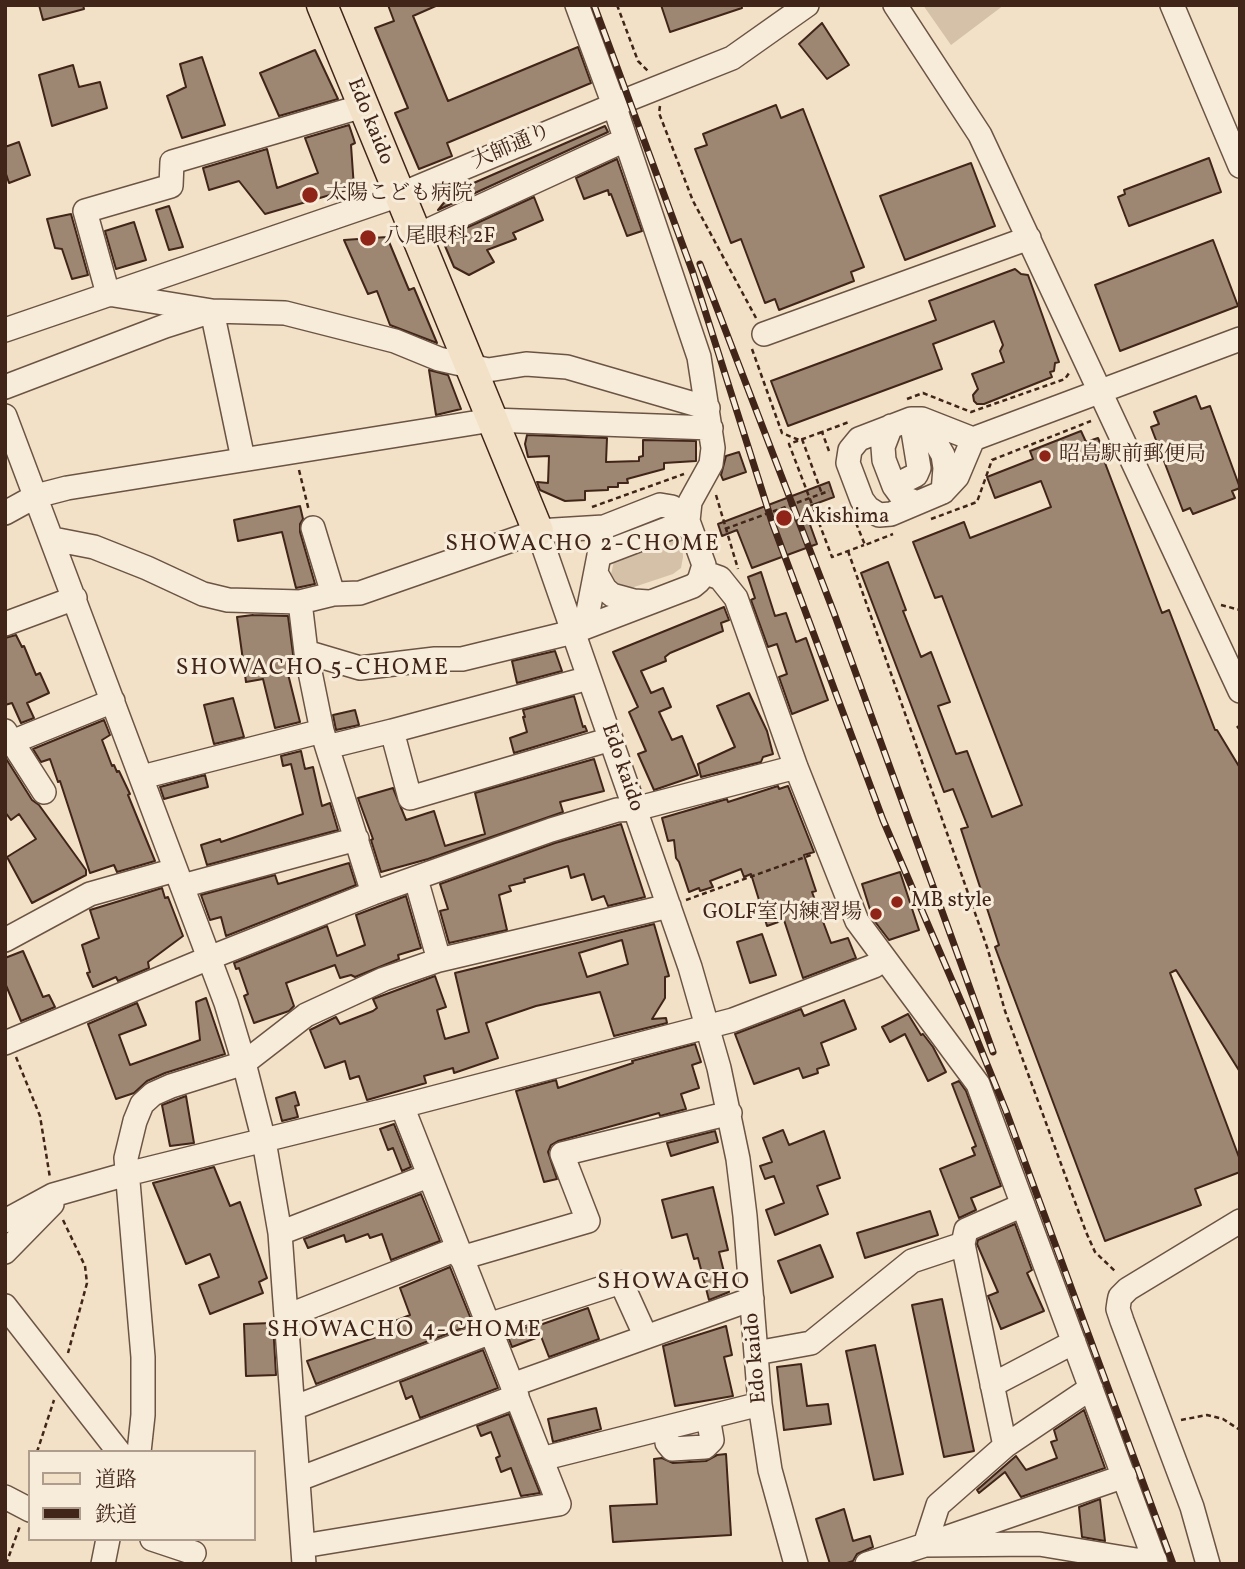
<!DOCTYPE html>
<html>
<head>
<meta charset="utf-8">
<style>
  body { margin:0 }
  #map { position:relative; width:1245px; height:1569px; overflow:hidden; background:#f2e1c6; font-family:Vollkorn,"Noto Serif JP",serif }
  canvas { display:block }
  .frame { position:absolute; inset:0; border:7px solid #402518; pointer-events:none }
  .legend { position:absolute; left:28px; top:1450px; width:228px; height:91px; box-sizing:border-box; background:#f7ecda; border:2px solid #ae9c8c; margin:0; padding:9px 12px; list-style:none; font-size:21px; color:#402518 }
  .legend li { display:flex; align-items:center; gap:14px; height:35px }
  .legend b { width:35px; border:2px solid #ae9c8c }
</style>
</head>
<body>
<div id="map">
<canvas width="1245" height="1569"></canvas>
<div class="frame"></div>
<ul class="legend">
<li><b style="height:9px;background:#f2e1c6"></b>道路</li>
<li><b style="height:9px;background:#402518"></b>鉄道</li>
</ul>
</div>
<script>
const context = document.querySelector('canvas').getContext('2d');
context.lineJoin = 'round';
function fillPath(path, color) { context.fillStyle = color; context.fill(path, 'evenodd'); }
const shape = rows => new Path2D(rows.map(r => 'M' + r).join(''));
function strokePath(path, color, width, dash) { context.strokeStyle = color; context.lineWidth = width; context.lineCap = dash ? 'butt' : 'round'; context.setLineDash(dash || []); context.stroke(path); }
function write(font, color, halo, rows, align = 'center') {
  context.font = font + ' Vollkorn,"Noto Serif JP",serif'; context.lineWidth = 6; context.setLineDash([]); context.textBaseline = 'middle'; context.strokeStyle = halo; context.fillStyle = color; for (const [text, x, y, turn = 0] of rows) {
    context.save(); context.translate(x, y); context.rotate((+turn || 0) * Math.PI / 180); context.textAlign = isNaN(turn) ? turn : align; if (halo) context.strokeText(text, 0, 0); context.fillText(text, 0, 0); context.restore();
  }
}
fillPath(shape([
  [923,5,1004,5,951,45],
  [675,537,682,542,683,557,681,568,673,574,625,590,618,590,610,579,614,561]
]), '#d4c1a8');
const building = shape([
  [39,5,83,5,84,9,43,20,39,5],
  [388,5,438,5,413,16,448,101,578,47,591,83,447,143,452,156,419,169,395,113,408,108,375,28,394,21,388,5],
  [661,5,741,5,742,8,670,32,661,5],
  [822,23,849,65,827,79,799,44,822,23],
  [315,50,338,99,279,116,260,73,315,50],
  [202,57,225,125,182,138,167,96,186,87,180,64,202,57],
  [73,65,79,87,100,82,107,108,52,126,39,75,73,65],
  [776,105,781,118,803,109,864,267,851,272,854,281,779,310,775,299,765,303,741,239,731,243,695,149,707,145,703,134,776,105],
  [349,125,355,143,351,145,354,188,265,214,239,181,209,190,203,168,267,149,277,188,318,173,305,138,349,125],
  [605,126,608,132,438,210,447,199,449,201,469,185,605,126],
  [19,142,30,175,9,183,5,171,5,147,19,142],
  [1209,158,1221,192,1129,226,1118,197,1125,194,1124,190,1209,158],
  [617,159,642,231,627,236,611,194,609,195,608,190,584,199,576,178,617,159],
  [971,163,995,226,905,260,880,196,971,163],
  [534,197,543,220,513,233,516,239,487,250,494,262,469,275,454,267,442,239,534,197],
  [169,206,183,247,169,250,156,210,169,206],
  [71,214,88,275,72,279,62,249,55,248,47,219,71,214],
  [134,222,146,260,116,269,105,231,134,222],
  [387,237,409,290,414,288,437,343,390,325,377,291,368,294,344,240,387,237],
  [1213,240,1238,306,1120,351,1095,285,1213,240],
  [1015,269,1021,274,1028,275,1059,362,1055,363,1054,371,1050,372,1052,377,984,404,977,404,974,401,973,395,978,389,972,374,1004,362,1000,351,1003,345,994,321,933,344,942,369,788,426,771,381,936,320,929,301,1015,269],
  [429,370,448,375,461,409,436,415,429,370],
  [1196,396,1201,409,1210,406,1240,488,1232,491,1235,498,1193,514,1190,508,1183,511,1151,427,1159,424,1154,412,1196,396],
  [1081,431,1086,442,1098,438,1108,462,1105,463,1162,613,1169,610,1215,730,1217,730,1240,768,1240,1072,1176,970,1170,973,1240,1160,1240,1172,1195,1189,1201,1205,1105,1241,995,947,999,945,961,829,968,827,953,789,944,792,861,573,888,562,906,610,903,611,921,657,931,652,950,702,938,706,956,754,967,751,992,817,1022,805,942,596,935,598,913,542,964,522,970,538,1051,507,1041,481,995,498,987,477,1033,459,1030,451,1081,431],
  [527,435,607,438,606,462,639,461,639,457,643,456,643,440,696,441,696,461,664,463,664,469,627,479,628,483,618,483,618,487,608,487,608,490,585,491,585,500,565,501,540,490,537,482,548,483,549,456,528,457,525,444,527,435],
  [739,452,746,472,723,480,721,475,726,456,739,452],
  [829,482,834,497,804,508,817,544,752,568,737,530,722,536,718,524,829,482],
  [300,506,303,519,300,524,300,532,315,584,296,588,282,532,238,541,234,520,300,506],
  [761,572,775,616,786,613,796,642,806,638,828,700,792,714,779,677,787,674,777,644,768,647,751,600,755,598,748,577,761,572],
  [724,607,729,620,721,623,723,631,670,653,665,657,666,661,641,671,651,693,663,688,671,707,659,712,672,740,682,736,698,775,654,790,638,754,646,751,629,712,638,707,613,652,724,607],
  [253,615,288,616,295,669,287,670,300,722,275,728,263,679,246,682,237,617,253,615],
  [16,635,22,647,24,646,36,675,40,673,49,693,27,703,34,718,21,723,12,703,5,705,5,638,16,635],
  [555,651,562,671,517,683,512,661,555,651],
  [749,693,767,731,773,754,763,757,761,762,701,777,698,764,735,747,717,706,749,693],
  [574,696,583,727,585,726,587,731,514,753,510,738,527,732,523,717,525,717,523,710,574,696],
  [233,698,244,737,214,744,204,705,233,698],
  [355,710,359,725,336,730,333,715,355,710],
  [104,720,110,735,102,740,112,766,114,765,117,772,119,771,130,794,128,795,155,861,117,872,114,865,90,873,60,781,58,782,50,759,41,762,33,749,104,720],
  [301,751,305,769,313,767,322,806,330,803,338,830,207,865,201,845,220,839,221,842,303,814,291,764,283,766,281,756,301,751],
  [5,757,32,800,39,805,86,870,86,875,32,903,7,857,36,839,19,814,11,820,5,812,5,757],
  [594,759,604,791,560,802,563,812,428,859,381,872,371,840,373,839,358,798,393,788,406,820,434,811,445,846,485,834,475,793,594,759],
  [205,775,208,787,164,799,160,787,205,775],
  [778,786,779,789,788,786,814,852,804,855,816,891,812,892,831,943,848,938,856,958,803,978,784,920,767,926,751,874,744,877,741,869,710,881,713,887,700,891,699,888,689,892,679,862,676,858,674,840,668,841,662,818,727,799,728,802,778,786],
  [621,824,645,897,608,906,604,896,592,900,584,874,571,878,568,866,524,879,525,882,509,886,511,891,499,895,507,930,449,943,440,911,448,909,440,884,555,843,621,824],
  [349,863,356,885,226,936,221,917,210,920,201,895,275,875,278,884,349,863],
  [900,872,919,930,889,940,873,919,862,884,900,872],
  [162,888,165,898,168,897,183,936,148,962,149,968,118,981,116,977,93,987,87,973,90,972,82,945,99,938,90,910,162,888],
  [406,896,421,948,398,955,399,959,355,977,351,975,340,978,335,965,286,983,294,1006,289,1011,254,1023,244,996,248,994,239,968,236,969,234,963,327,926,337,956,365,945,356,915,406,896],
  [654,924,669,976,665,977,665,998,652,1019,666,1018,667,1023,614,1036,600,992,536,1006,486,1023,498,1058,454,1073,453,1068,424,1076,426,1083,367,1100,359,1076,350,1079,345,1061,325,1068,310,1030,336,1017,340,1024,373,1011,377,1008,373,999,435,976,446,1007,437,1010,445,1039,469,1032,455,973,654,924],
  [622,940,628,964,587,977,579,953,622,940],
  [762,934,776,975,750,983,737,942,762,934],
  [23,951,43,997,49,995,55,1007,21,1021,5,983,5,958,23,951],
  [206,998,225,1054,165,1073,147,1081,134,1093,116,1099,88,1024,137,1003,146,1025,119,1035,130,1065,200,1040,196,1002,206,998],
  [844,1000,856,1029,821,1043,829,1065,817,1069,818,1073,803,1078,799,1068,754,1084,735,1034,801,1009,804,1016,844,1000],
  [908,1014,921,1035,923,1034,933,1047,946,1072,928,1081,905,1034,890,1042,882,1027,908,1014],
  [695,1044,701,1062,692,1065,699,1088,681,1094,686,1109,660,1116,659,1113,558,1141,551,1145,548,1152,557,1179,544,1182,516,1091,556,1080,558,1088,633,1063,632,1061,695,1044],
  [959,1081,966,1091,1001,1186,971,1198,976,1210,959,1218,940,1169,975,1155,972,1148,976,1146,952,1084,959,1081],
  [295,1092,299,1105,295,1106,298,1117,282,1121,276,1098,295,1092],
  [186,1096,194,1143,170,1146,162,1105,186,1096],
  [394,1124,411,1167,402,1171,393,1148,388,1150,380,1129,394,1124],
  [783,1130,789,1145,824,1131,840,1178,817,1186,828,1214,775,1235,766,1210,784,1203,774,1176,765,1179,760,1166,772,1162,763,1138,783,1130],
  [715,1131,718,1142,671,1156,667,1143,715,1131],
  [214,1167,230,1206,240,1202,267,1278,259,1282,263,1293,210,1314,199,1285,219,1277,210,1254,186,1264,153,1183,214,1167],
  [713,1187,728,1250,719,1252,729,1292,709,1300,698,1258,694,1259,687,1234,672,1238,662,1200,713,1187],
  [421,1194,440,1241,391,1260,382,1234,370,1238,368,1234,346,1242,344,1235,308,1248,304,1239,421,1194],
  [930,1211,938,1235,865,1258,857,1233,930,1211],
  [1015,1224,1032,1270,1027,1273,1044,1311,1001,1329,988,1296,998,1292,977,1244,978,1240,1015,1224],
  [820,1245,833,1277,791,1293,778,1261,820,1245],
  [450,1267,473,1324,316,1384,307,1361,388,1333,385,1325,410,1315,400,1288,450,1267],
  [942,1299,974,1451,944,1457,912,1305,942,1299],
  [588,1308,599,1339,549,1357,537,1326,588,1308],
  [273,1323,276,1375,246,1376,244,1324,273,1323],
  [531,1326,536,1338,512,1347,507,1334,531,1326],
  [726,1326,732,1355,724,1357,733,1396,675,1406,663,1346,726,1326],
  [875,1345,903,1474,874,1480,846,1351,875,1345],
  [483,1350,498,1388,420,1418,412,1396,406,1399,400,1382,483,1350],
  [801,1364,807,1406,828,1404,831,1424,784,1430,777,1367,801,1364],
  [596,1408,601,1429,553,1442,548,1419,596,1408],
  [1084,1410,1105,1468,1021,1497,1005,1472,979,1493,977,1490,1016,1456,1026,1470,1057,1458,1051,1442,1057,1440,1054,1430,1084,1410],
  [509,1414,528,1463,540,1493,521,1496,511,1468,501,1472,496,1458,500,1456,491,1432,481,1436,477,1426,509,1414],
  [726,1454,731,1535,613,1542,610,1506,657,1504,654,1459,662,1458,673,1463,706,1461,717,1455,726,1454],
  [1100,1499,1105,1541,1082,1537,1079,1507,1100,1499],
  [844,1509,853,1541,870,1536,873,1547,857,1554,853,1561,844,1564,830,1564,816,1519,844,1509]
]);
fillPath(building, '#9d8772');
strokePath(building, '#402518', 2);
const minor = shape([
  [577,5,614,105,699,357,713,448,711,464,690,502,688,521,599,555],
  [895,5,980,135,1240,691],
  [1172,5,1240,166],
  [363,106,172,162,171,186,85,211,108,294,212,311,285,313,395,341,439,359,470,366,488,370,526,364,567,367,708,408],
  [416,236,625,140],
  [5,330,399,195,614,105,732,58,807,5],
  [764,334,1029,238],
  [5,387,165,326,212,311,243,459],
  [5,416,226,1003,244,1063,264,1141,280,1233,304,1564],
  [922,419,943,455,945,468,943,492],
  [891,426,883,447,884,460,894,486,902,497,917,503],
  [973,439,957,477,943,492,891,514,879,515,868,508,862,500,848,463,850,450,859,439,911,419,922,419,973,439,1240,339],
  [894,486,916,475,919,468,911,419],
  [5,513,36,496,67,488,492,420,711,428],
  [313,528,333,594],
  [538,531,690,967,719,1068,738,1159,745,1216,760,1404,770,1470,796,1564],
  [53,539,94,547,147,568,203,594,228,600,300,602,333,594,360,593,538,531,604,527,660,505,672,507,688,521,704,565,699,581,693,586,573,632,462,659,435,659,360,668,306,652],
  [703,572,720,578,736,598,796,767,857,921,978,1084,1156,1564],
  [596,573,605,589,612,595,634,601,648,602],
  [300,602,306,652,322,731,373,893],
  [5,624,75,598],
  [573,632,587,617,602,540],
  [589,678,392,731,410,798,611,739],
  [5,731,44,792],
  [12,742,113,701],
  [327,747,392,731],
  [142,777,322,731],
  [416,879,439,960],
  [182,886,357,839],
  [5,940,90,894,175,870],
  [5,1043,209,958,373,893,551,830,617,810,635,809,796,767],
  [5,1221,53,1195,127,1174,402,1106,733,1020,874,966,884,959],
  [280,1233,428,1176],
  [963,1244,1005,1446],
  [5,1252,52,1204],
  [461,1258,588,1221,562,1154,730,1113],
  [5,1306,119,1452],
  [287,1316,457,1249],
  [488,1325,621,1282,646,1337],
  [756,1353,811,1343,912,1261,963,1244,966,1230,1023,1205],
  [512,1385,752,1299],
  [992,1385,1074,1342],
  [293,1408,491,1332],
  [666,1428,667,1443,672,1449,705,1447,712,1440,708,1417],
  [139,1452,143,1415,143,1357,126,1158,135,1121,142,1104,153,1094,171,1086,244,1063,306,1015,384,979,439,960,669,906],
  [541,1459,760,1404],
  [299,1479,517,1396],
  [5,1497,30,1510],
  [945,1538,1125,1476],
  [152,1539,194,1553],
  [925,1545,938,1505,1005,1446,1091,1388],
  [303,1546,559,1504,402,1106],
  [103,1564,108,1539],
  [867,1564,925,1545,1039,1544,1136,1560,1155,1560],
  [1208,1564,1192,1507,1122,1321,1118,1309,1119,1302,1120,1297,1128,1289,1240,1221]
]);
const major = shape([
  [322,5,538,531]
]);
strokePath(minor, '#6c5444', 26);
strokePath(major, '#402518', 33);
strokePath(shape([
  [617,5,638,61,648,71],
  [660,106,659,113,693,201,756,318],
  [752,349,782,433,799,440],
  [907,399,923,393,971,412,1065,379,1069,373],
  [822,432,789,444,832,557,864,545],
  [802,439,822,494],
  [829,451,822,432,849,422],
  [299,470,309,511],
  [716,495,738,569],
  [592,507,684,474],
  [778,510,780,514],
  [931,519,977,502,992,460,1091,421],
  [856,523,865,545,893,534],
  [848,551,988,950,1005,1011,1086,1232,1095,1252,1116,1272],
  [1221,605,1240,610],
  [1237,726,1240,730],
  [686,900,811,855],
  [16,1057,40,1116,50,1178],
  [63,1220,85,1266,87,1283,68,1353],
  [1181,1420,1207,1415,1223,1419,1240,1430],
  [37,1452,54,1400],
  [6,1564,20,1526]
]), '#402518', 2.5, [5, 3.5]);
strokePath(minor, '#f7ecda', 23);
strokePath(major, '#f2e1c6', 30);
const rail = shape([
  [594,5,693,273,772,522,883,820,969,1020,1006,1111,1173,1564],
  [700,264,834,613,993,1052]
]);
strokePath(rail, '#402518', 7);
strokePath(rail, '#f7ecda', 4.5, [13]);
strokePath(shape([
  [725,529,829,491]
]), '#402518', 2.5, [5, 3.5]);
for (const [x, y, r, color] of [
  [310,195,9,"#8f2418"],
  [368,238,9,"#8f2418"],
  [1045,456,7,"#8f2418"],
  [784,518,9,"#8f2418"],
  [897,902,7,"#8f2418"],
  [876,914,7,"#8f2418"]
]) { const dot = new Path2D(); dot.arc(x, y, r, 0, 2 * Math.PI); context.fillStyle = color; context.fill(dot); strokePath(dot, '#f7ecda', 2.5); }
write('21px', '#402518', '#f7ecda', [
  ["Edo kaido",369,122,68],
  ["大師通り",512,148,-23],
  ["Edo kaido",621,768,71],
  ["Edo kaido",757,1358,-95]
]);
write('21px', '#402518', '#f7ecda', [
  ["太陽こども病院",326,195],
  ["八尾眼科 2F",384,238],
  ["昭島駅前郵便局",1059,456],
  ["Akishima",800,518],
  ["MB style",911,902],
  ["GOLF室内練習場",862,914,"right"]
], 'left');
context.letterSpacing = '2px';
write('23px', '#402518', '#f7ecda', [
  ["SHOWACHO 2-CHOME",583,546],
  ["SHOWACHO 5-CHOME",313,670],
  ["SHOWACHO 4-CHOME",405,1332]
]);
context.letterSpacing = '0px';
context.letterSpacing = '2px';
write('24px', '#402518', '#f7ecda', [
  ["SHOWACHO",674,1284]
]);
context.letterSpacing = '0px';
</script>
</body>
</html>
